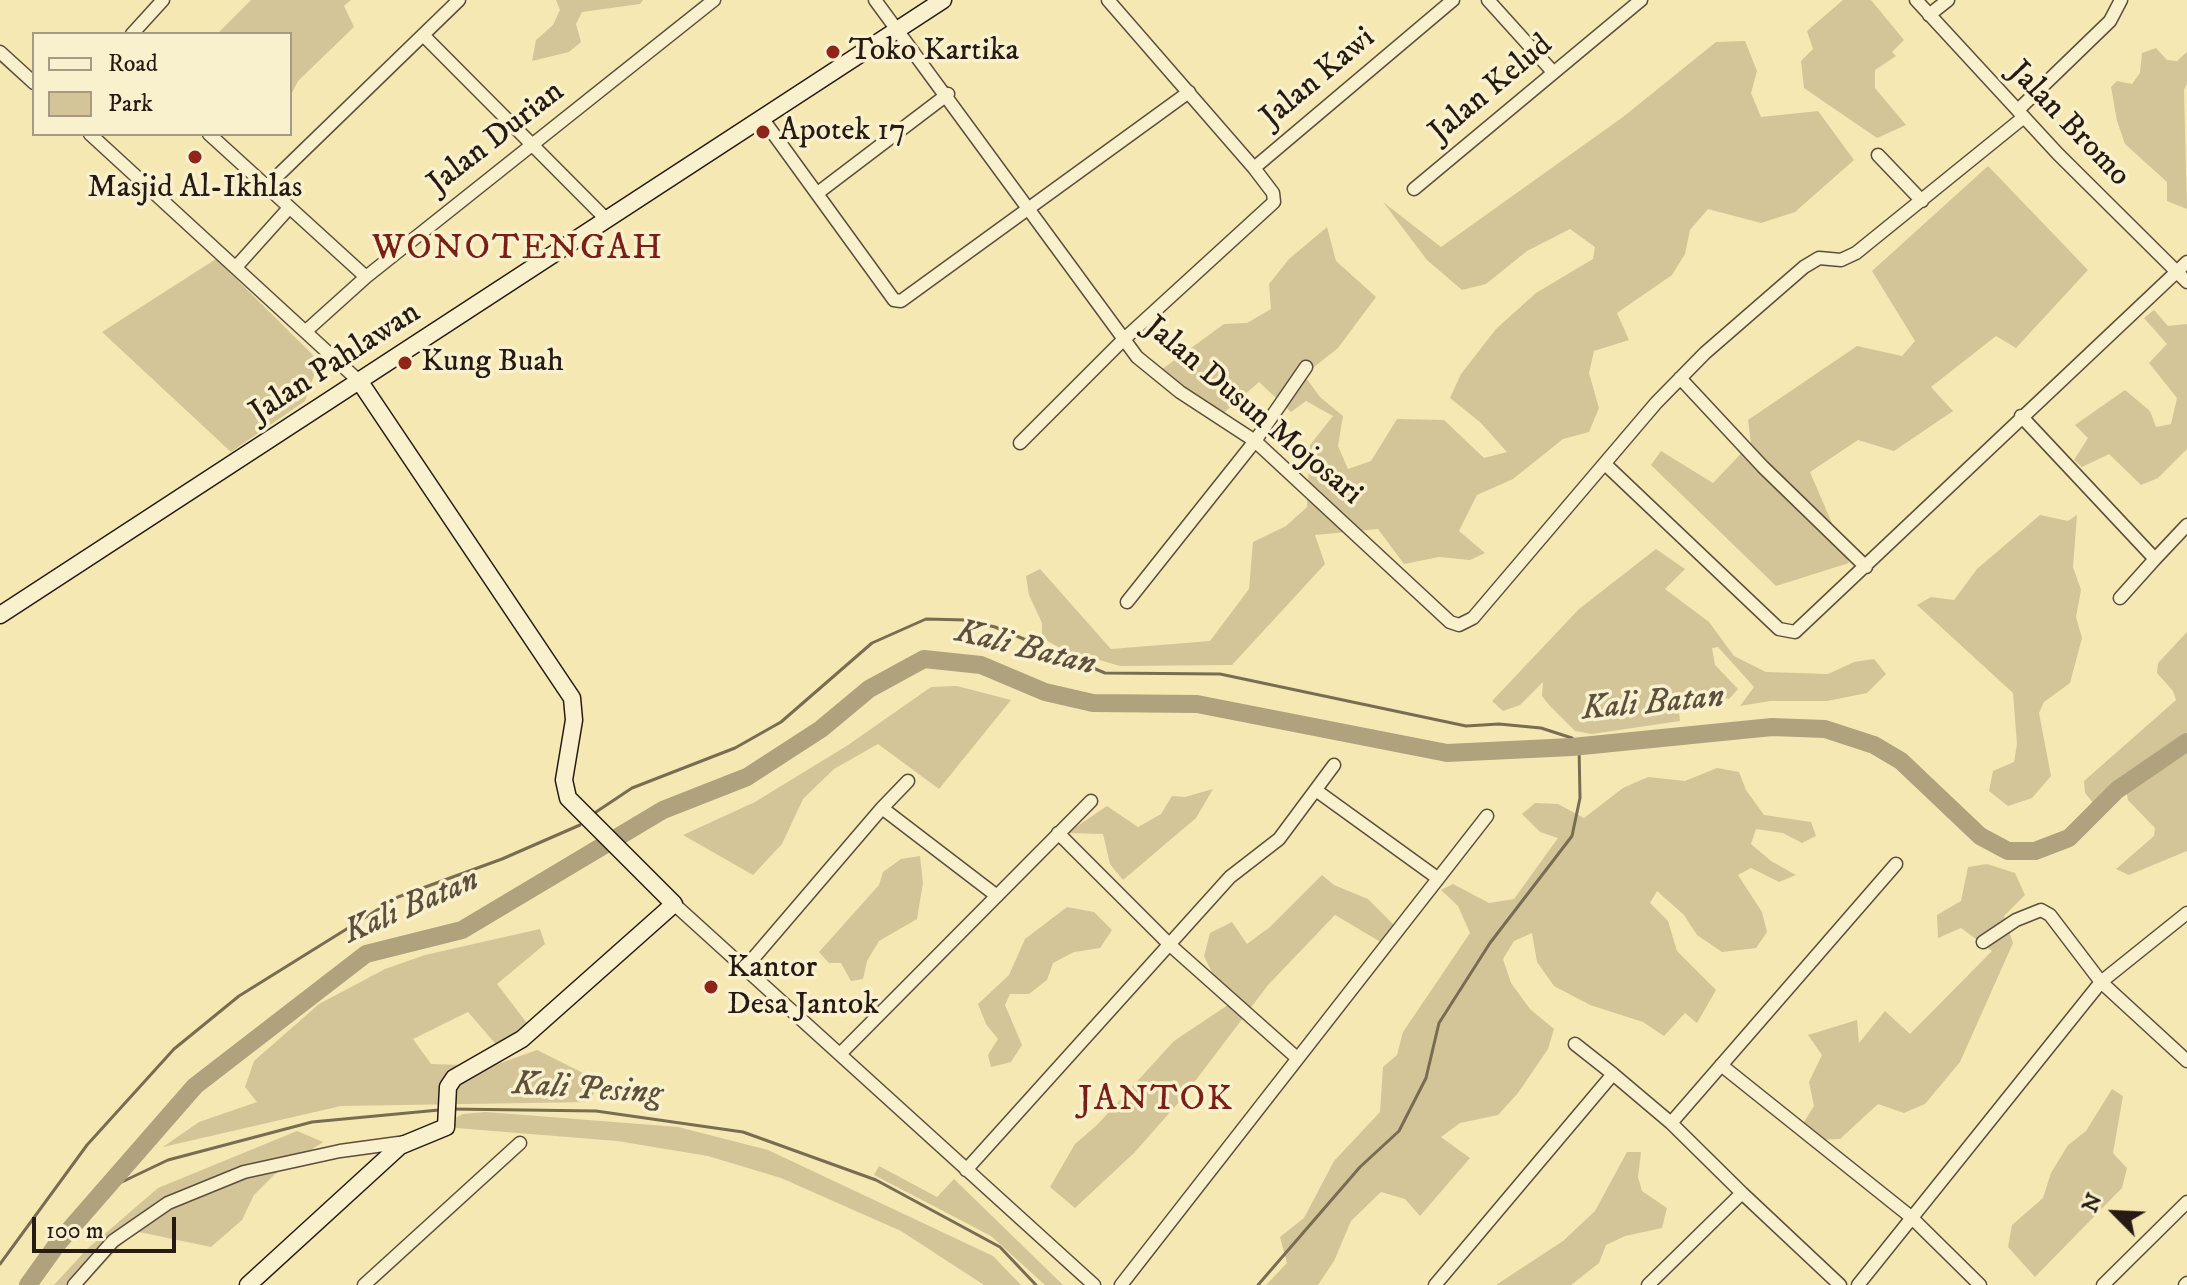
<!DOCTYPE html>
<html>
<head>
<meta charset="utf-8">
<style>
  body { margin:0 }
  #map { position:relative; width:2187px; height:1285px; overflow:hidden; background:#f6e8b3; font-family:"IM FELL DW Pica",serif }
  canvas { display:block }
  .legend { position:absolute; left:32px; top:32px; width:260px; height:104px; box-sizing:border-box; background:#f9f0ce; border:2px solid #a59b84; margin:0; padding:10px 14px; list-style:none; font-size:24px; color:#261b14 }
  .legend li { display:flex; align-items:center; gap:16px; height:40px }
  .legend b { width:40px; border:2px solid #a59b84 }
  .north { position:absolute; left:2075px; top:1173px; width:80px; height:80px; -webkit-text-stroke:6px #f9f0ce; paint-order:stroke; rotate:294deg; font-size:22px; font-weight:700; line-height:32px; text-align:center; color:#261b14 }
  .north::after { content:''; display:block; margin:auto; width:28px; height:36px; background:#261b14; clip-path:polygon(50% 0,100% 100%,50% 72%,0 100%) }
  .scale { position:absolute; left:32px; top:1217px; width:144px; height:36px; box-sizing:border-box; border:4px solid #261b14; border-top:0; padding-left:10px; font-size:24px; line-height:28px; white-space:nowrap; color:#261b14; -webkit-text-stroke:6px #f9f0ce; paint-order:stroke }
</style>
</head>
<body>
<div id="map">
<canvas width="2187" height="1285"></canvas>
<ul class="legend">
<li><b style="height:10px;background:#f9f0ce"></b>Road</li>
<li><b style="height:22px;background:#d3c598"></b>Park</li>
</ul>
<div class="north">N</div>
<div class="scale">100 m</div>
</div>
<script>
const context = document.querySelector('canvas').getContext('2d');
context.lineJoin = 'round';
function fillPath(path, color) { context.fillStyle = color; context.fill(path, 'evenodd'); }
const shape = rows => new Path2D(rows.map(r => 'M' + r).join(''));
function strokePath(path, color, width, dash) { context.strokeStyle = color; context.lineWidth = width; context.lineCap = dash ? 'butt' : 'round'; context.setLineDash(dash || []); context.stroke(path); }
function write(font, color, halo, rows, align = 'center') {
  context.font = font + ' "IM FELL DW Pica",serif'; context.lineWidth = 7; context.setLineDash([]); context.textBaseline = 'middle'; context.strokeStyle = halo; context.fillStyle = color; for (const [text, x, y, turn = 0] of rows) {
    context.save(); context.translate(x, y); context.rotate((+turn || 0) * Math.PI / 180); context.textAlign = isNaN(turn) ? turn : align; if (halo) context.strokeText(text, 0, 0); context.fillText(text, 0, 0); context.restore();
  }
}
fillPath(shape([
  [251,0,351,0,344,6,354,27,298,81,290,97,290,34,217,34],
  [556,0,643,0,640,4,582,12,576,24,581,42,569,52,532,61,536,40,553,25,560,10],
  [1843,0,1871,0,1904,40,1892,52,1896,56,1875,70,1875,88,1906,125,1877,138,1804,88,1801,61,1813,49,1807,31],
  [1745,41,1757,71,1751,93,1761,117,1818,111,1854,160,1795,212,1761,223,1708,209,1690,230,1685,254,1672,275,1617,313,1629,340,1594,351,1589,373,1599,408,1589,432,1563,439,1513,479,1477,495,1459,531,1485,553,1470,560,1439,557,1404,564,1378,529,1315,535,1325,564,1232,665,1120,666,1062,649,1042,638,1042,623,1029,595,1026,576,1040,569,1111,649,1210,641,1249,589,1253,542,1286,526,1307,507,1310,445,1333,416,1306,401,1291,412,1259,382,1219,417,1161,370,1224,324,1247,323,1271,309,1269,284,1289,259,1327,227,1336,261,1376,297,1338,348,1304,375,1320,397,1343,416,1338,446,1348,469,1371,461,1397,419,1444,420,1484,458,1507,452,1480,422,1450,398,1461,374,1496,329,1536,293,1593,259,1595,247,1570,229,1527,251,1486,284,1462,290,1427,260,1383,202,1441,247,1623,117,1716,42],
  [2156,48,2167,60,2177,61,2187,52,2187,84,2184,90,2187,209,2167,201,2167,182,2125,144,2117,121,2111,87,2117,81,2132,84,2140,73,2142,53],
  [1988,166,2088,270,2016,348,1996,336,1931,387,1953,411,1894,451,1858,440,1810,472,1849,563,1776,586,1651,465,1661,451,1713,483,1751,443,1748,420,1857,346,1902,356,1915,341,1872,271],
  [216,259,319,361,305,401,231,452,102,332],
  [2154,310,2168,326,2187,324,2187,449,2158,478,2141,485,2109,454,2082,467,2074,460,2088,438,2075,425,2125,390,2150,411,2156,427,2171,424,2177,398,2149,363,2167,344,2144,318],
  [2040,515,2068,521,2077,515,2073,567,2081,590,2076,617,2082,638,2070,683,2044,702,2039,713,2051,776,2032,798,2008,806,1989,791,1993,771,2014,762,2017,744,2013,693,1917,605,1931,597,1954,600,1977,569],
  [1656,549,1685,569,1665,589,1709,622,1734,656,1766,672,1828,674,1854,662,1874,659,1886,674,1867,693,1827,701,1770,701,1740,706,1754,687,1718,647,1712,648,1715,665,1738,689,1729,699,1688,691,1678,703,1680,721,1592,734,1575,731,1550,706,1542,696,1543,682,1520,705,1503,711,1492,701,1579,609],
  [2187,632,2187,851,2129,875,2116,869,2154,836,2155,828,2128,800,2125,785,2099,810,2085,793,2084,781,2176,700,2173,691,2157,673,2158,663],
  [957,686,1011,700,939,789,878,744,834,769,803,799,782,844,753,875,683,835,755,802,848,745,931,687],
  [1717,768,1739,772,1746,790,1764,815,1811,822,1816,836,1802,843,1783,833,1756,829,1751,844,1771,861,1796,875,1779,882,1751,868,1738,875,1762,912,1767,932,1756,948,1722,952,1697,935,1684,915,1657,891,1650,903,1668,921,1677,951,1716,990,1697,1023,1685,1013,1664,1036,1643,1022,1590,1005,1554,986,1537,962,1532,933,1514,941,1503,959,1511,983,1530,1009,1554,1029,1548,1049,1518,1093,1498,1115,1460,1123,1441,1137,1470,1158,1420,1216,1405,1199,1381,1192,1351,1221,1334,1261,1318,1285,1266,1285,1287,1263,1280,1237,1304,1218,1334,1161,1380,1112,1383,1067,1397,1055,1403,1032,1470,933,1458,906,1441,890,1453,884,1489,903,1514,899,1558,838,1540,832,1522,814,1535,803,1558,804,1584,818,1623,788,1648,777,1685,781],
  [1213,789,1196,818,1123,880,1110,864,1103,834,1067,833,1107,806,1138,827,1161,814,1172,796,1185,797],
  [920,856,923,883,917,919,879,941,867,961,863,979,851,981,841,963,829,963,819,952,879,885,883,872,901,859],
  [1987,864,2015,873,2025,895,2004,916,2013,943,1960,1062,1925,1104,1904,1113,1878,1104,1840,1139,1817,1140,1804,1122,1814,1106,1809,1082,1822,1055,1808,1035,1857,1020,1859,1043,1885,1011,1910,1034,1992,951,1961,928,1938,938,1937,915,1961,901,1968,867],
  [1322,875,1334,885,1368,899,1397,928,1384,944,1335,915,1268,985,1180,1101,1134,1153,1075,1208,1050,1187,1075,1144,1097,1125,1174,1041,1228,1005,1204,956,1210,933,1232,922,1247,944,1270,927],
  [1067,907,1094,912,1112,930,1100,948,1074,952,1053,963,1047,980,1029,994,1010,994,1005,1005,1022,1045,1011,1062,991,1067,988,1055,998,1039,986,1024,978,1004,1009,975,1025,939],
  [540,929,545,944,497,984,530,1027,500,1049,468,1012,413,1039,431,1064,492,1066,537,1050,599,1081,590,1102,341,1106,163,1147,199,1122,257,1102,245,1087,254,1061,319,1004,385,969,425,955],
  [2112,1089,2123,1096,2113,1153,2127,1168,2122,1188,2035,1277,2008,1247,2012,1225,2043,1198,2051,1173,2068,1145,2086,1131],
  [486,1112,678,1127,768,1150,993,1256,1021,1285,984,1285,901,1231,781,1178,708,1156,617,1141,456,1128,451,1120,463,1114],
  [297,1131,323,1142,274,1175,254,1195,242,1220,211,1247,134,1231,84,1285,54,1285,86,1250,158,1188],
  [1627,1152,1641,1152,1638,1177,1642,1191,1667,1208,1662,1228,1625,1236,1606,1245,1599,1263,1571,1285,1496,1285,1563,1241,1595,1211],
  [879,1166,937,1197,954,1179,1063,1285,1045,1285,991,1236,874,1175]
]), '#d3c598');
strokePath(shape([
  [593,814,632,788,735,748,781,722,872,643,926,619,966,620,995,627,1105,673,1220,674,1466,726,1499,724,1541,728,1572,738,1579,746,1580,798,1572,836,1490,943,1439,1023,1426,1078,1399,1131,1360,1167,1258,1285],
  [451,1109,596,1111,743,1132,876,1180,1000,1247,1036,1285],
  [105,1190,168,1160,312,1122,439,1110],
  [0,1264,87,1145,174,1049,239,996,398,897,502,859,580,825]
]), '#786c53', 3);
strokePath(shape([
  [28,1285,58,1243,195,1086,366,954,462,930,663,810,747,777,821,729,869,689,924,659,981,665,1045,692,1093,703,1197,704,1447,753,1572,747,1772,727,1825,729,1874,745,1901,761,1980,836,2008,851,2035,851,2069,838,2117,790,2187,742]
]), '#afa27d', 18);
const street = shape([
  [875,0,1137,357,1180,392,1255,441,1450,622,1459,625,1473,618,1656,403,1705,353,1804,267,1819,258,1841,260,1856,253,2024,117],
  [1488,0,1553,72],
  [1916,0,2058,154,2187,282],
  [1929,15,1948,0],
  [132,34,163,0],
  [424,36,607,220],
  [0,52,34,83],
  [2018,110,2110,21,2121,0],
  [762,118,894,300,901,301,1189,92],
  [90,134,360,382],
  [209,134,366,277,714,0],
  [1878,155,1922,201],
  [1254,168,1453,0],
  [266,187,459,0],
  [1414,189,1641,0],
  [819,192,948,94],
  [236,267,289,208],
  [306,331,366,277],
  [1680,378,1763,467,1866,567],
  [2021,416,2155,559,2120,598],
  [1020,443,1122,341,1274,202,1273,193,1254,168,1108,0],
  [1605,464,1779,629,1795,632,2187,262],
  [2155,559,2187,525],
  [1127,602,1255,441,1306,367],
  [1317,791,1436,877],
  [882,808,908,781],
  [1058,833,1170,945,1297,1058],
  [674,904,1094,1285],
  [1983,942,2016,920,2041,910,2050,915,2101,982,2187,1061],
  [745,968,882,808,997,896],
  [1575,1044,1613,1074],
  [841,1053,1091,801],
  [1721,1065,1911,1217,1980,1285],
  [1671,1123,1896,864],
  [966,1170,1230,877,1279,839,1334,765],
  [1742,1193,1840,1285],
  [74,1285,113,1241,168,1203,244,1172,340,1151,406,1142],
  [364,1285,520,1143],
  [1121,1285,1487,816],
  [1435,1285,1613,1074,1671,1123,1742,1193,1648,1285],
  [1858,1285,2101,982,2187,913],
  [2103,1285,2187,1202],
  [2185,1285,2187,1283]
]);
const secondary = shape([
  [0,615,943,0],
  [248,1285,400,1146,446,1127,448,1087,454,1078,522,1039,674,904,568,798,564,780,574,720,572,698,360,382]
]);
strokePath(street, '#5a4e3c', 15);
strokePath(secondary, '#261b14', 19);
strokePath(street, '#f9f0ce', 12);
strokePath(secondary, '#f9f0ce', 16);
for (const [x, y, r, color] of [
  [833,52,8,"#8f2418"],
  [763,132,8,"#8f2418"],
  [195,157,8,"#8f2418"],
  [405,363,8,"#8f2418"],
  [711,987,8,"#8f2418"]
]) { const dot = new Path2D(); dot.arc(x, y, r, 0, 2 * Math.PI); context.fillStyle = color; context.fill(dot); strokePath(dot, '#f9f0ce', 3); }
write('32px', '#261b14', '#f9f0ce', [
  ["Toko Kartika",849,52],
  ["Apotek 17",779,132],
  ["Masjid Al-Ikhlas",195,189,"center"],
  ["Kung Buah",421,363],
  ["Kantor",727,969],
  ["Desa Jantok",727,1006]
], 'left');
write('32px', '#261b14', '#f9f0ce', [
  ["Jalan Kawi",1319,79,-40],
  ["Jalan Kelud",1492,90,-40],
  ["Jalan Bromo",2068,125,46],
  ["Jalan Durian",497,139,-38],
  ["Jalan Pahlawan",336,364,-33],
  ["Jalan Dusun Mojosari",1252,412,40]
]);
write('italic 34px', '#5d513e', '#f9f0ce', [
  ["Kali Batan",1025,650,14],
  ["Kali Batan",1653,705,-5],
  ["Kali Batan",412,908,-23],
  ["Kali Pesing",587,1091,4]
]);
context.letterSpacing = '2px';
write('36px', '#7a1f14', '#f9f0ce', [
  ["WONOTENGAH",518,251],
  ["JANTOK",1156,1102]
]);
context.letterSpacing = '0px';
</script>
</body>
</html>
